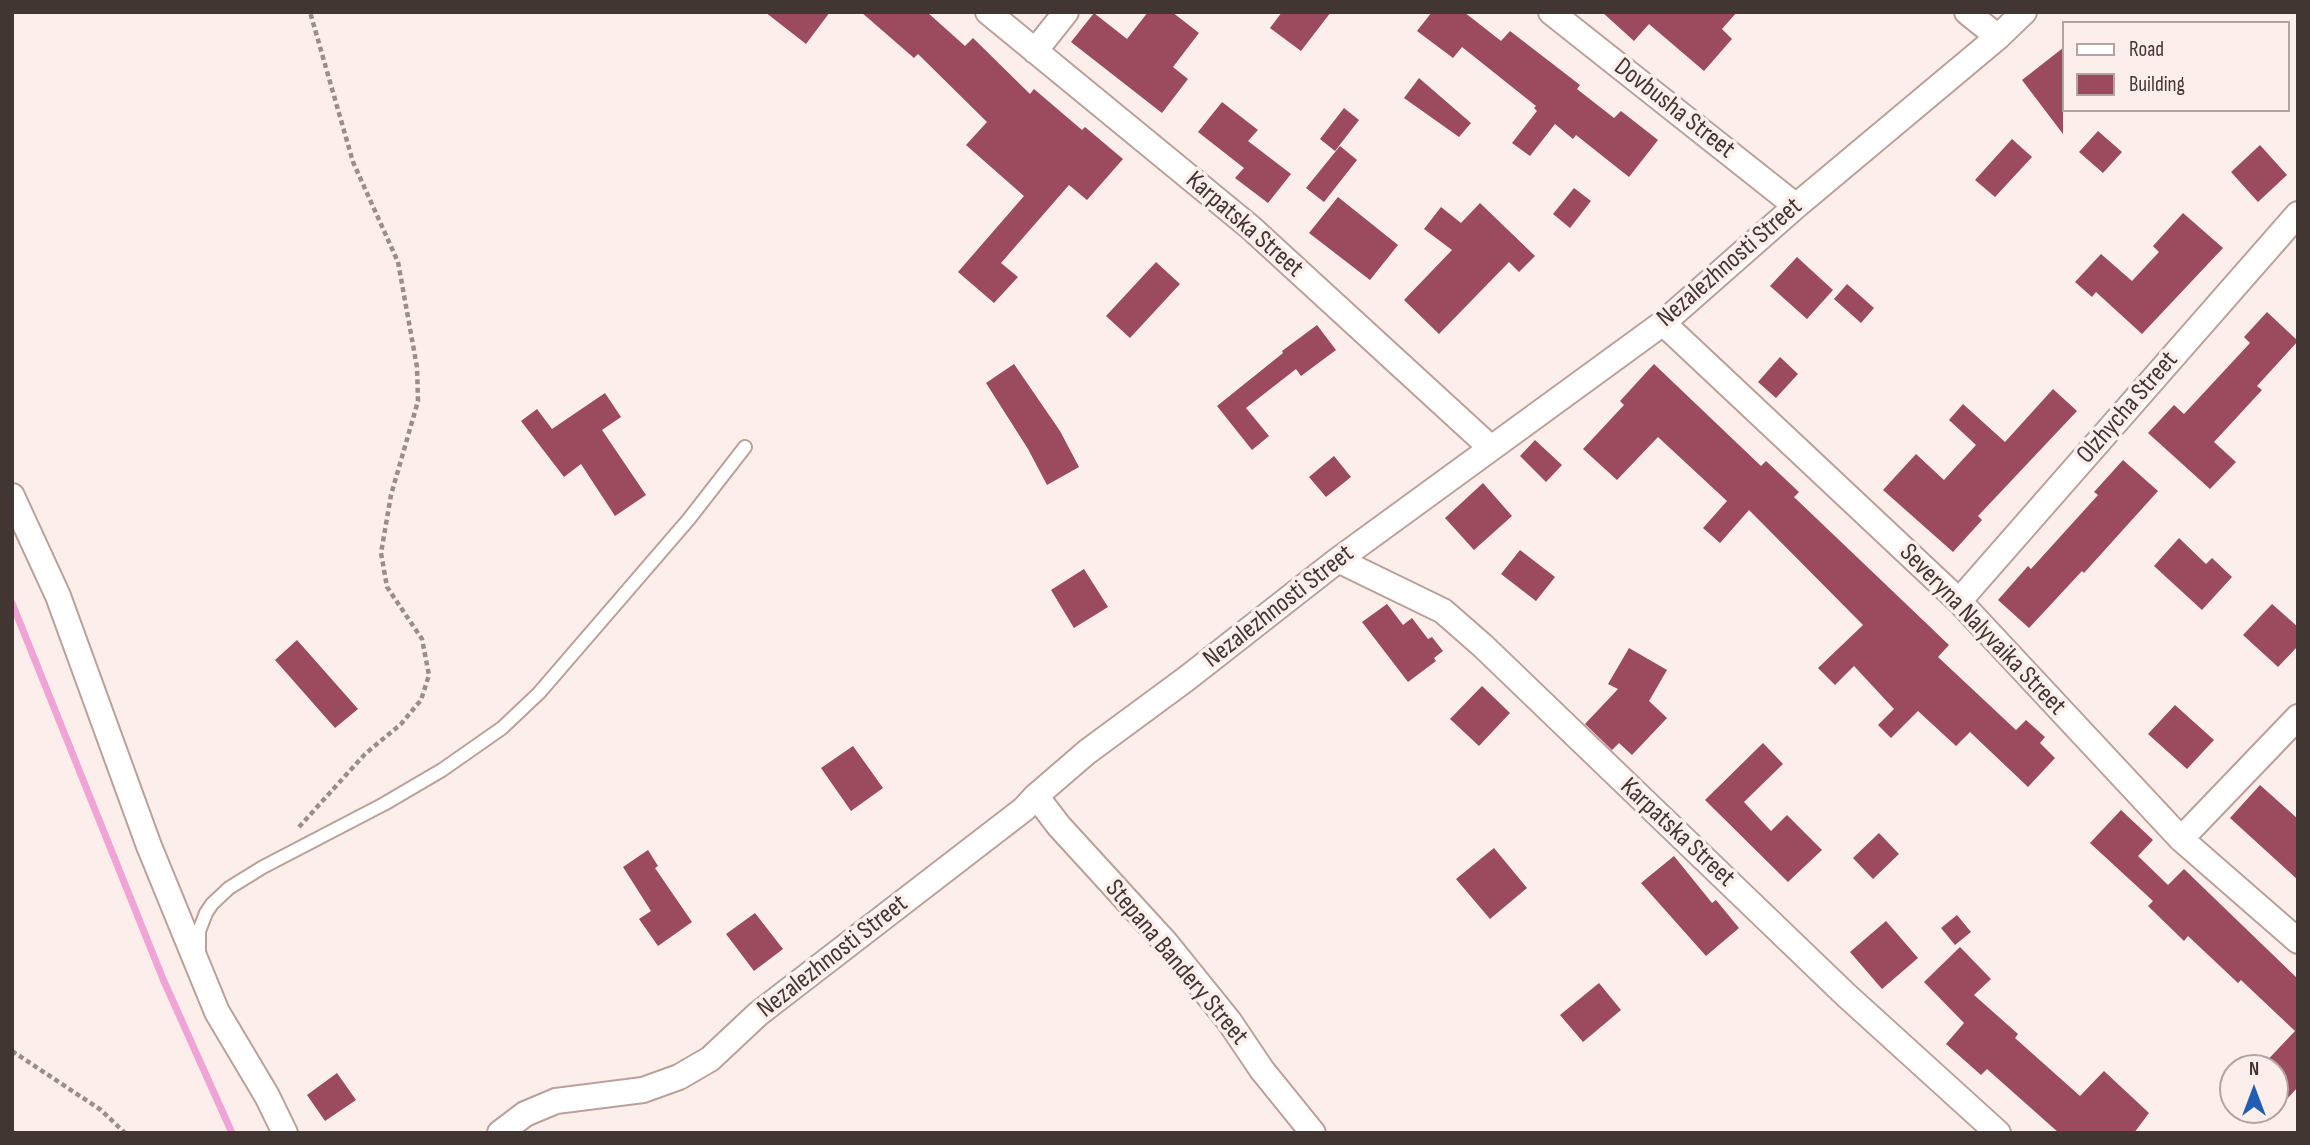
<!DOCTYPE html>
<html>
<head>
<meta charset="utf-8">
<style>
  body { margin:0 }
  #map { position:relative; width:2310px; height:1145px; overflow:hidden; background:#fbeeeb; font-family:"Sofia Sans Condensed",sans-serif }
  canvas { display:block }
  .frame { position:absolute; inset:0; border:14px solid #423633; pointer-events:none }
  .legend { position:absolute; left:2062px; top:21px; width:228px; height:91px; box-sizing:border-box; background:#fbeeeb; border:2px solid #b1a4a1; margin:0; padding:9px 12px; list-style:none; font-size:21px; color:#423633 }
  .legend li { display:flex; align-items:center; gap:14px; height:35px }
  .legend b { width:35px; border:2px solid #b1a4a1 }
  .north { position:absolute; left:2219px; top:1054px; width:70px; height:70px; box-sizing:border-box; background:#fbeeeb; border:2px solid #b1a4a1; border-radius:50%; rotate:0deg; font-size:19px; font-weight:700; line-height:28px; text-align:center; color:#423633 }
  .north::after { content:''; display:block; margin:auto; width:24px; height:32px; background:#1f5eb0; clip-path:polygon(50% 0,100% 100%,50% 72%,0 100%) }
</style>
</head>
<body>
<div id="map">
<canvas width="2310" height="1145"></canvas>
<div class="frame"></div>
<ul class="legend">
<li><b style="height:9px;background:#fff"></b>Road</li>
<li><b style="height:19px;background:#9c4a5d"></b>Building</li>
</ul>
<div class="north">N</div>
</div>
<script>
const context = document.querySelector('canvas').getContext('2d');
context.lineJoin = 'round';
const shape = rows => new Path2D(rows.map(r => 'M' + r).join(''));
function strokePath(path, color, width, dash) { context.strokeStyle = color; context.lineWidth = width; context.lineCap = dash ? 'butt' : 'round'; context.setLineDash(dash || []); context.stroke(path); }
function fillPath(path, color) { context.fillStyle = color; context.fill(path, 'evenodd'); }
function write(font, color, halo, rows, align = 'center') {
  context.font = font + ' "Sofia Sans Condensed",sans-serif'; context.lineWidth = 7; context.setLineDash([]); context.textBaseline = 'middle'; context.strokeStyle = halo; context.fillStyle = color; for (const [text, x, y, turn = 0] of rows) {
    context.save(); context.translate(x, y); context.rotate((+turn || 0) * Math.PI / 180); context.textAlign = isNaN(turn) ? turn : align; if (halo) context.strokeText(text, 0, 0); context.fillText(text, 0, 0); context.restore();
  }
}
strokePath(shape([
  [12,603,163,979,232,1133]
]), '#efa3d6', 7);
fillPath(shape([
  [765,12,830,12,806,44],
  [861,12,927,12,965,46,973,38,1030,94,1034,89,1082,130,1085,127,1123,159,1087,200,1069,185,1001,263,1018,277,994,303,958,272,1024,196,966,145,987,122,918,54,914,58],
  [1148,12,1172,12,1199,33,1173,67,1188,79,1162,113,1071,42,1094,13,1127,39],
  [1282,12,1331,12,1301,51,1270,28],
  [1432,12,1464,12,1501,41,1510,31,1580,85,1577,89,1614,118,1621,111,1658,140,1629,177,1576,135,1573,139,1555,124,1530,156,1512,143,1537,111,1534,108,1536,106,1462,47,1453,58,1417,31],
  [1602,12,1737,12,1722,29,1732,39,1704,71,1649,24,1634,41],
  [2063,48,2063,134,2022,80],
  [1419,78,1471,123,1459,137,1404,98],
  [1222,102,1258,130,1248,141,1291,174,1268,203,1235,178,1244,168,1198,132],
  [1344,108,1359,120,1335,151,1320,139],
  [2098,131,2122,152,2103,173,2079,152],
  [2012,139,2032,157,1995,197,1975,180],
  [2260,145,2287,175,2258,202,2231,172],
  [1340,146,1357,160,1324,202,1306,188],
  [1574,188,1591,201,1570,228,1553,214],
  [1338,197,1398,245,1370,280,1309,233],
  [1480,203,1535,256,1519,272,1509,262,1439,334,1404,300,1452,250,1424,229,1441,207,1461,223],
  [2183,213,2223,248,2142,334,2096,292,2092,297,2075,282,2101,254,2132,281,2159,252,2153,246],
  [1797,257,1833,290,1807,319,1770,286],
  [1156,262,1180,284,1130,338,1106,316],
  [1847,284,1874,308,1861,323,1834,299],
  [2267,312,2298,341,2257,386,2262,390,2214,442,2236,462,2210,489,2148,433,2174,405,2184,414,2250,343,2244,337],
  [1317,325,1336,350,1301,376,1296,369,1246,408,1269,436,1252,450,1217,406,1283,353,1282,351],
  [1780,357,1798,374,1776,398,1758,382],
  [1014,364,1060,431,1079,467,1047,485,1028,449,986,383],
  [1654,364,1761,466,1766,461,1799,492,1794,497,1949,645,1938,657,2016,730,2026,720,2045,737,2040,743,2055,758,2028,787,1970,732,1956,746,1918,711,1891,738,1878,725,1894,709,1854,666,1835,685,1818,668,1863,625,1749,510,1720,543,1703,528,1727,501,1658,437,1617,480,1583,449,1624,405,1620,401],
  [2053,389,2077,411,1978,516,1982,520,1953,552,1883,490,1916,454,1944,480,1976,445,1949,420,1963,404,2005,442],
  [605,393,621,417,602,430,646,495,615,516,581,464,564,477,521,421,537,409,552,429],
  [1535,440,1562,465,1546,482,1520,456],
  [1334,456,1351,477,1326,497,1309,477],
  [2123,460,2158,491,2084,573,2082,571,2029,628,1998,600,2028,566,2031,569,2098,495,2094,492],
  [1483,483,1512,516,1474,550,1445,518],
  [2179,538,2206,564,2212,558,2232,577,2202,610,2154,566],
  [1520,550,1555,577,1536,601,1501,574],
  [1084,569,1108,607,1074,628,1051,590],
  [1387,604,1403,625,1412,618,1428,639,1432,637,1443,651,1434,658,1436,661,1408,682,1362,622],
  [2272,604,2298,627,2298,646,2278,667,2243,635],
  [297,640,358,709,335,728,275,660],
  [1629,648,1667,670,1649,701,1667,718,1632,755,1619,743,1612,750,1585,724,1618,689,1608,684],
  [1482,686,1510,713,1479,746,1450,719],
  [2175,705,2214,740,2187,769,2148,734],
  [1763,743,1783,764,1744,802,1771,831,1787,815,1822,850,1788,882,1705,800],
  [853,746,883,788,851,811,821,768],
  [2260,785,2298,819,2298,880,2230,818],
  [2121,810,2153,840,2138,856,2168,885,2184,869,2298,979,2298,1087,2275,1112,2275,1068,2260,1068,2295,1031,2241,980,2238,983,2188,936,2184,941,2148,906,2153,901,2090,843],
  [1879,833,1899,854,1873,879,1853,858],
  [1494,848,1527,888,1490,919,1456,879],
  [648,850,658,866,655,868,692,922,658,946,639,919,651,911,623,867],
  [1674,856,1712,903,1716,900,1739,928,1706,956,1641,883],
  [755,913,783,949,754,971,726,934],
  [1957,915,1971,932,1955,945,1941,928],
  [1886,921,1918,958,1882,989,1850,952],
  [1960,947,1991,979,1974,995,2018,1034,2015,1038,2080,1096,2104,1071,2149,1113,2134,1133,2059,1133,1987,1069,1981,1075,1946,1044,1964,1023,1924,982],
  [1599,983,1621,1010,1583,1042,1560,1015],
  [337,1073,356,1100,325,1121,307,1095]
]), '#9c4a5d');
const lane = shape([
  [199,950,199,931,206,913,212,904,229,888,263,867,384,804,442,770,502,728,539,693,689,519,745,447]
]);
const street = shape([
  [988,12,1250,227,1491,448],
  [1551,12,1796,206],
  [1967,12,1998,37],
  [1035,51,1066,12],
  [1663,323,1959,601,2181,839,2298,941],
  [12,496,58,596,149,846,217,1012,267,1096,285,1133],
  [1338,560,1443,611,1483,646,1846,995,1998,1133],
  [1959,601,2298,214],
  [1036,796,1059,826,1166,943,1229,1021,1262,1070,1313,1133],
  [2181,839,2298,717],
  [500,1133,525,1114,556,1101,643,1090,679,1077,710,1059,758,1014,1024,809,1036,796,1087,752,1186,679,1338,560,1663,323,1796,206,1998,37,2024,12]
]);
strokePath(lane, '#bca099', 16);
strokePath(street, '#bca099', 28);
strokePath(shape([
  [299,827,365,754,401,724,421,700,429,675,422,639,387,587,381,553,391,495,418,401,417,367,398,262,353,162,310,12],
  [12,1051,101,1110,125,1133]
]), '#9a8e8b', 4.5, [5, 3.5]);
strokePath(lane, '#fff', 12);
strokePath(street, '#fff', 24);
write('26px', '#423633', '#fbeeeb', [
  ["Dovbusha Street",1674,109,38],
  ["Karpatska Street",1244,225,41],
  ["Nezalezhnosti Street",1730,263,-41],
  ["Olzhycha Street",2128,408,-49],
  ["Nezalezhnosti Street",1279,607,-38],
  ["Severyna Nalyvaika Street",1982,630,46],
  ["Karpatska Street",1677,833,43],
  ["Nezalezhnosti Street",833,957,-38],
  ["Stepana Bandery Street",1176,963,50]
]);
</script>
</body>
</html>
